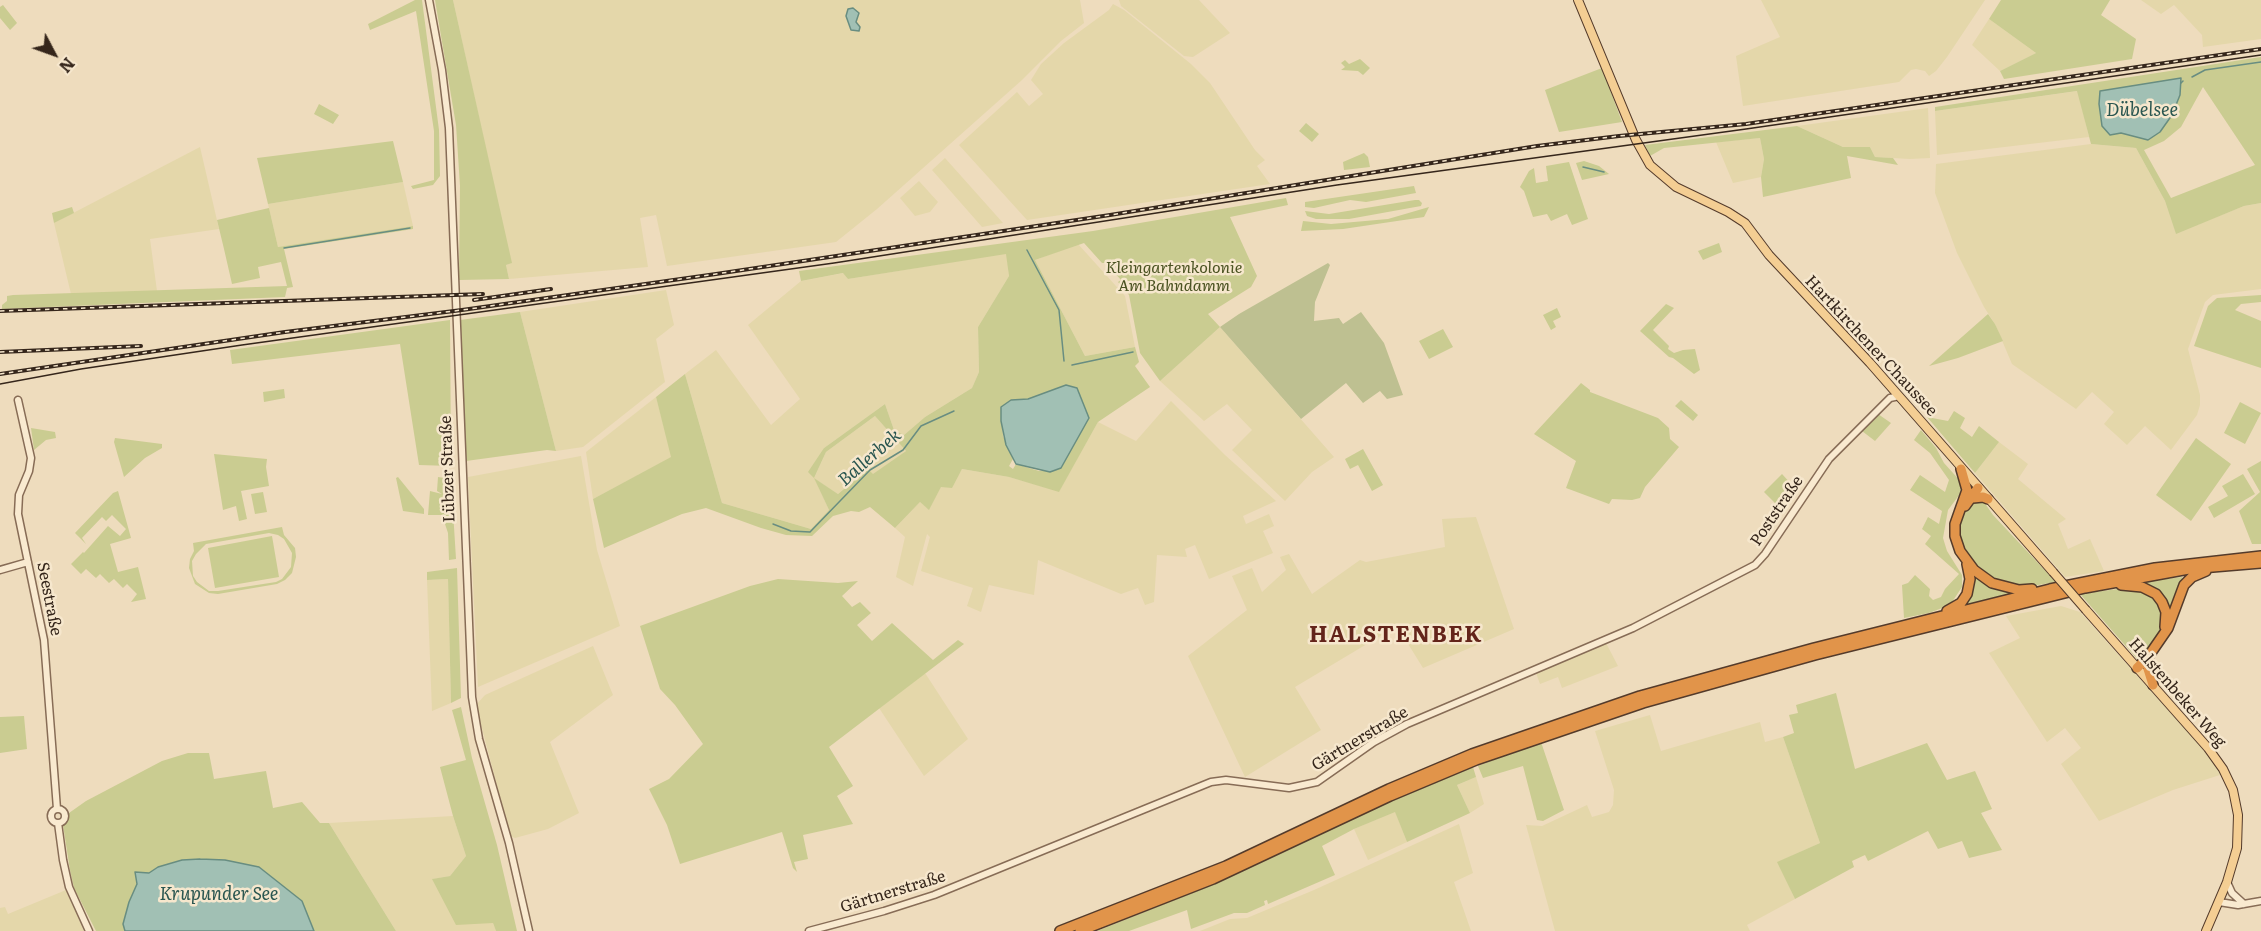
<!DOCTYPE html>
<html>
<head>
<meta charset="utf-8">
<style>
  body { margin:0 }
  #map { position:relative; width:2261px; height:931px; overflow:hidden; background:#eedcbd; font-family:Literata,serif }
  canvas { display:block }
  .north { position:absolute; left:24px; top:24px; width:60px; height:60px; -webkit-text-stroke:4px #f6e7cd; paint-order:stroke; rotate:131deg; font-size:16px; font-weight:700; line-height:24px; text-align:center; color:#35261b }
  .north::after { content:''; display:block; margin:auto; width:21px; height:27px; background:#35261b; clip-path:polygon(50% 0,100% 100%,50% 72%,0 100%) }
</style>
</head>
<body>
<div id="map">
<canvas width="2261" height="931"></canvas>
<div class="north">N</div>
</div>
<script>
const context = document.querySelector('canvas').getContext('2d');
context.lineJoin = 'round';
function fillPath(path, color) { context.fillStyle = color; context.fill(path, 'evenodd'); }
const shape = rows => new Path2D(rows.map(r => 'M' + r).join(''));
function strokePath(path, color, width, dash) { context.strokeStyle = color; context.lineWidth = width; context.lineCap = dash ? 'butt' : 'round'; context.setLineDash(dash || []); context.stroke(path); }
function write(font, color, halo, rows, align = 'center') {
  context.font = font + ' Literata,serif'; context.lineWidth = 5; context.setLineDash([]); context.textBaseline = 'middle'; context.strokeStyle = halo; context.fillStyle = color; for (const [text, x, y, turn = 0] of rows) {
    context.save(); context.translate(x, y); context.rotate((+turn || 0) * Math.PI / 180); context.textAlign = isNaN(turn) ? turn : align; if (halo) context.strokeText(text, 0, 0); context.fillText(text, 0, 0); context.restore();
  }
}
fillPath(shape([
  [453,0,1080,0,1084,23,1061,41,1022,80,877,209,836,242,667,266,656,215,640,218,648,267,509,279,506,265,511,263],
  [1119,0,1199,0,1230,33,1193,57,1184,56,1121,6],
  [1761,0,1985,0,1947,57,1936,71,1929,76,1925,71,1916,69,1911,70,1899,82,1743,106,1736,56,1780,37],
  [2141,0,2261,0,2261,39,2203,47,2202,35,2174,5,2161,14],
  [1113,4,1124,10,1191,64,1210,83,1255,150,1265,160,1257,166,1270,184,1027,220,959,145,1017,92,1029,106,1043,94,1031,80,1041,64,1064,43,1109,10],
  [1989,19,2036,53,2000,71,1972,45],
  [2078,91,2089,137,1937,155,1935,111],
  [1928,108,1930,158,1910,159,1875,157,1870,147,1843,147,1797,126],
  [1760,138,1764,159,1761,177,1733,183,1716,142],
  [2091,144,2136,148,2165,201,2176,233,2244,206,2261,203,2261,289,2213,295,2205,302,2188,349,2200,395,2200,405,2197,415,2171,450,2145,426,2127,445,2104,424,2114,412,2092,392,2076,409,2012,364,1995,324,1984,307,1957,253,1935,193,1936,164],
  [200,147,219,229,150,239,157,291,71,294,54,223],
  [945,158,1003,223,982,227,932,170],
  [919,181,938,202,930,212,915,216,900,198],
  [403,182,413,226,278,247,268,204],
  [1078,244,1125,296,1135,347,1085,356,1035,260],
  [1007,253,1009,276,978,327,979,372,972,388,925,417,904,435,894,430,885,404,824,448,814,478,826,452,875,416,906,451,873,475,867,469,838,494,815,479,829,510,811,529,722,503,685,374,716,350,771,425,800,399,748,325,801,281,844,273,848,279],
  [666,290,674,325,656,339,665,382,583,447,556,451,520,312],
  [1220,327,1334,457,1312,472,1285,501,1232,450,1252,430,1227,404,1204,421,1160,381],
  [656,397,672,457,593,499,586,452],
  [1171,401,1225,455,1276,501,1243,516,1246,524,1269,514,1274,526,1263,531,1273,553,1209,579,1195,545,1185,549,1187,557,1157,555,1154,602,1145,605,1138,588,1121,594,1038,560,1034,595,989,585,981,612,967,606,973,588,921,571,930,537,927,534,913,586,896,577,905,537,895,528,920,502,929,509,941,486,958,475,962,469,1009,477,1059,491,1098,422,1136,441],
  [1999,442,2028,464,2018,479,2066,519,2058,524,2068,549,2090,539,2104,571,2065,577,1975,473],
  [581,456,597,550,620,626,478,687,468,477],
  [1476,517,1514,629,1423,668,1397,626,1295,687,1321,730,1245,777,1188,656,1247,610,1232,576,1252,568,1262,592,1286,570,1280,557,1289,554,1312,594,1360,560,1366,562,1445,547,1442,519],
  [448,579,451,703,432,711,427,580],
  [2061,606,2080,612,2204,750,2223,774,2173,790,2099,821,2061,764,2081,748,2065,728,2047,742,1989,653,2020,638,2006,616],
  [1606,643,1618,666,1562,688,1558,677,1540,684,1536,673],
  [593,646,613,695,550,742,579,813,548,829,515,838,510,836,476,705,485,695],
  [925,673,968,739,924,776,879,708],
  [1650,715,1661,751,1760,722,1765,742,1783,737,1820,843,1778,862,1795,899,1747,925,1750,931,1555,931,1526,825,1542,826,1587,805,1592,817,1609,812,1613,805,1614,790,1595,731],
  [1476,777,1484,804,1470,813,1457,785],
  [1395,811,1407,842,1368,860,1354,829],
  [453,816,466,856,450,876,433,879,493,923,496,931,396,931,329,823],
  [1459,824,1473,873,1454,882,1471,931,1200,931,1230,919,1247,918,1314,890],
  [66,890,84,931,0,931,0,908,5,907,8,914]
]), '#e4d7aa');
fillPath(shape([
  [415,0,422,0,439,130,440,176,433,185,413,189,411,186,434,180,434,131,416,11,370,30,368,24],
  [435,0,453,0,512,263,506,265,509,279,459,280,460,186,456,125],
  [2001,0,2110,0,2101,15,2136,39,2132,59,2004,79,2000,71,2036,53,1989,19],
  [3,5,17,23,10,30,0,18,0,7],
  [2261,57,2261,203,2244,206,2176,234,2165,201,2136,148,2091,144,2077,91,1935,111,1935,107],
  [2181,78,2180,96,2172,115,2148,140,2121,133],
  [2203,87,2255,165,2171,198,2144,150,2164,141,2181,127],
  [1360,59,1370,68,1363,75,1358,71,1341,70,1345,67,1341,63,1345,60,1349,64],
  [1602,68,1622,122,1559,132,1545,90],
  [319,104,339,115,333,124,314,114],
  [1306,123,1319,134,1312,142,1299,131],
  [1797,126,1843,147,1870,147,1875,157,1893,158,1898,165,1847,156,1851,178,1763,197,1761,177,1764,159,1760,138,1664,148,1650,156,1645,145],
  [393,141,403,182,268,204,257,158],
  [1364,153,1368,157,1370,167,1344,170,1343,162],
  [1584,161,1599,166,1609,174,1582,180,1576,163],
  [1569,162,1588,219,1572,225,1567,214,1551,221,1547,214,1533,217,1524,191,1520,187,1529,171,1534,168,1536,183,1548,181,1546,166],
  [1414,186,1416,193,1366,202,1350,200,1314,208,1305,207,1305,202],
  [1286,198,1288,205,1230,217,1257,276,1251,287,1208,314,1220,327,1160,381,1140,353,1129,295,1118,282,1121,280,1106,263,1102,263,1084,243,1035,260,1085,356,1135,347,1139,362,1135,366,1150,387,1098,422,1059,492,1009,477,962,469,952,488,941,487,929,510,920,502,895,528,870,507,859,512,851,511,833,516,812,536,786,535,761,528,706,508,682,514,604,548,593,499,671,457,656,397,685,374,722,503,811,529,829,510,814,478,808,472,824,448,885,404,894,430,904,435,925,417,972,388,979,372,978,327,1009,276,1006,254,848,279,843,273,801,281,799,271,1093,231],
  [1066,385,1089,418,1061,468,1039,471,1016,464,1013,469,1009,466,1013,459,1003,436,1001,407,1011,400,1028,399],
  [875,416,906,451,873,474,868,469,838,494,814,478,826,452],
  [1415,200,1419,200,1422,203,1421,206,1349,219,1316,219,1307,216,1305,211,1329,214],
  [72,207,74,213,54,223,52,213],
  [1429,207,1424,217,1343,229,1301,231,1303,221,1331,224,1388,219],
  [269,208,278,247,413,226,413,229,284,249,293,287,287,288,285,297,2,309,2,305,7,301,7,296,13,295,287,286,281,262,258,267,260,278,232,284,224,249,217,220],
  [1719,243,1722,252,1703,260,1698,251],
  [2261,295,2261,302,2241,304,2235,310,2261,321,2261,368,2194,346,2208,306,2217,298],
  [1666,304,1674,308,1653,330,1669,346,1668,349,1674,353,1683,350,1695,349,1700,370,1694,374,1673,358,1669,357,1640,331],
  [1557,308,1561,317,1553,321,1556,327,1551,330,1543,315],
  [520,312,556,451,547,450,466,461,462,402,460,320],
  [1988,314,1995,324,2003,341,1958,358,1929,366],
  [450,320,451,466,419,465,400,344,232,364,230,350],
  [1443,329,1453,347,1429,359,1419,341],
  [1581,383,1590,390,1590,392,1658,418,1669,428,1670,439,1679,447,1645,487,1640,498,1632,500,1612,499,1609,504,1566,488,1576,461,1534,434],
  [284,389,285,398,264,402,263,392],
  [1681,400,1698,415,1693,421,1675,406],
  [2240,402,2261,413,2245,444,2224,433],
  [1954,411,1965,418,1960,428,1972,437,1979,426,1999,442,1975,473,1927,417,1948,421],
  [1878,414,1891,423,1875,441,1862,431],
  [31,428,55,432,56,438,46,440,34,450],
  [1921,430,1936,448,1944,463,1962,483,1960,494,1948,510,1943,538,1947,551,1962,575,1962,587,1950,605,1929,613,1904,618,1902,585,1908,583,1915,575,1930,589,1929,596,1933,600,1941,597,1945,589,1959,574,1925,544,1931,536,1922,529,1928,517,1939,524,1942,511,1910,490,1920,475,1945,492,1949,480,1930,453,1914,440],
  [115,438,162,444,162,448,145,458,124,477,114,442],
  [2196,438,2231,464,2191,521,2156,495],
  [1363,449,1383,485,1372,491,1358,465,1350,469,1345,459],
  [214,454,267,459,266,467,269,486,241,491,247,519,239,521,236,506,223,510],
  [2261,461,2261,544,2252,544,2239,511,2260,492,2247,469],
  [1782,474,1794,487,1778,506,1764,492],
  [2243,474,2255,494,2214,518,2208,507,2228,496,2222,486],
  [398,477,424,509,424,514,403,511,396,478],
  [438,477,451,479,456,559,449,560,448,533,442,515,428,515,430,491,442,494,437,491],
  [118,491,131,538,110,544,118,572,138,567,146,599,131,602,137,594,127,584,123,588,114,579,109,583,100,574,96,578,86,569,81,574,71,564,83,552,84,553,108,526,120,536,126,529,112,515,106,521,102,517,82,538,86,544,75,533,113,493],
  [263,492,267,512,255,514,251,494],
  [1974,501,1984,502,1993,515,2056,582,2020,588,1989,579,1967,558,1957,534,1961,517],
  [282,527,284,535,295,548,296,557,292,573,285,580,277,584,218,594,209,593,195,584,189,568,190,559,194,551,193,543],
  [269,533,278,535,284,539,292,553,291,567,282,579,276,582,218,591,209,591,197,582,193,576,192,561,196,554,206,544],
  [272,536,279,577,215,588,208,548],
  [457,568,461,698,451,703,448,579,427,580,427,572],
  [1971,571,2015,593,1963,606],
  [2182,577,2184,581,2170,621,2164,601,2135,583],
  [778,579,838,583,858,581,842,596,852,607,860,602,871,613,857,625,872,641,892,623,933,660,958,640,964,644,829,747,853,786,837,796,853,824,803,835,808,859,794,862,797,872,793,868,782,832,680,864,667,825,649,789,669,779,703,744,675,705,660,689,640,626,750,586],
  [2125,588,2146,591,2162,605,2163,625,2159,636,2138,660,2080,594],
  [1836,693,1855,769,1927,743,1947,780,1975,771,1992,809,1981,813,2002,850,1969,858,1962,841,1938,849,1928,831,1868,861,1865,855,1852,861,1854,867,1795,899,1777,862,1820,843,1783,737,1794,733,1789,715,1798,713,1796,705],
  [461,707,472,758,497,845,517,931,496,931,493,923,456,925,432,879,450,876,466,856,453,816,440,767,466,760,452,710],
  [24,716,27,749,0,753,0,717],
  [1541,742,1564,810,1543,821,1537,820,1523,766,1483,778,1478,766],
  [188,753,209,753,214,779,266,771,273,808,302,802,320,823,329,823,396,931,314,931,302,901,259,867,225,860,200,859,182,860,158,867,137,884,129,902,123,924,125,931,96,931,74,888,70,870,63,825,67,821,69,813,86,801,162,761],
  [1473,767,1476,777,1457,785,1470,813,1407,842,1395,812,1354,829,1322,846,1335,875,1268,904,1267,900,1264,901,1265,905,1247,913,1234,913,1191,929,1187,910,1129,931,1097,931,1207,887,1382,805]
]), '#cacc91');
fillPath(shape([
  [1328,263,1330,265,1315,302,1314,321,1339,318,1343,324,1361,312,1384,343,1403,395,1387,399,1380,391,1363,403,1346,383,1301,419,1220,327,1239,314]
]), '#bec091');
const water = shape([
  [853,8,859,13,856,22,860,27,859,31,851,30,846,16,848,9,853,8],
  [2181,78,2180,95,2172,115,2160,132,2148,140,2121,133,2110,135,2102,126,2099,104,2100,91,2181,78],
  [1066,385,1077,388,1089,418,1061,468,1050,472,1016,464,1006,445,1001,421,1001,407,1011,400,1028,399,1066,385],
  [200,859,225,860,259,867,302,901,314,931,125,931,123,924,129,902,137,884,135,872,149,873,158,867,182,860,200,859]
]);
fillPath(water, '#a1c0b4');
strokePath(water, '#688d81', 1.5);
strokePath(shape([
  [2192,77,2205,70,2261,62],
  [2181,83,2183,81],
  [1583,167,1604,172],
  [284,248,410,228],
  [1027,250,1059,310,1064,361],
  [1072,365,1133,352],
  [773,524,791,531,810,532,870,470,903,450,921,426,954,411]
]), '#688d81', 1.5);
const minor = shape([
  [429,0,442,70,449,128,472,697,479,739,509,843,529,931],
  [18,400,31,458,29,471,19,495,18,514,44,640,57,809],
  [0,570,28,562],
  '51 816a7 7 0 1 1 14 0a7 7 0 1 1-14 0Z',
  [58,823,63,860,69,887,89,931],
  [2227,882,2232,893,2244,904],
  [2219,902,2238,905,2261,901],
  [809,931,884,911,934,895,1211,782,1226,780,1289,788,1317,782,1374,742,1407,724,1633,628,1755,565,1765,554,1829,459,1890,398,1899,396]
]);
const major = shape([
  [1578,0,1636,140,1650,165,1676,187,1728,212,1745,223,1769,255,1870,363,2053,572],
  [2086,610,2208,748,2223,769,2233,790,2238,815,2237,848,2227,882,2206,931]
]);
const highway = shape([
  [1961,469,1967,490,1955,524,1955,536,1960,551,1974,570,1992,583,2019,590,2032,589],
  [1973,498,1983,497,1988,499],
  [1965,506,1978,488],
  [2121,585,2142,587,2156,594,2162,602,2166,612,2165,627],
  [1947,611,1961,603,1967,594,1970,579,1967,564],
  [2148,657,2148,669,2153,685],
  [2137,668,2148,657,2168,628,2184,585,2192,577,2206,571],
  [1060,931,1226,866,1389,789,1472,754,1640,696,1814,648,2050,589,2155,568,2261,556],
  [1080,931,1213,879,1390,796,1476,760,1643,703,1815,655,2085,588,2189,569,2261,563]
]);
strokePath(minor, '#876c56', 9);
strokePath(major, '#543b2b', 10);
strokePath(highway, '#543b2b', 12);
strokePath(minor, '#f9ead0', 6);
strokePath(major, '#f4ce93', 8);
strokePath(highway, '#e1944a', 9);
strokePath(shape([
  [0,384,81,369,242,345,834,263,1337,185,1746,129,2261,55]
]), '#35261b', 1.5);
const rail = shape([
  [474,300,551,289],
  [0,311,483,294],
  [0,352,141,346],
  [0,374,285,332,462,310,716,274,1110,215,1537,146,1619,136,1746,124,2261,49]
]);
strokePath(rail, '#35261b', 4);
strokePath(rail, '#f6e7cd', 1.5, [4.5]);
const majorBridge = shape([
  [2053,572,2086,610]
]);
strokePath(majorBridge, '#543b2b', 10, []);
strokePath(majorBridge, '#f4ce93', 8);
write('italic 16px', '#4a5221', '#f6e7cd', [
  ["Kleingartenkolonie",1174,268],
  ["Am Bahndamm",1174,286]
]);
write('16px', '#35261b', '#f6e7cd', [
  ["Hartkirchener Chaussee",1871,346,47],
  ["Lübzer Straße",448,469,-92],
  ["Poststraße",1777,511,-56],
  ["Seestraße",49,599,79],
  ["Halstenbeker Weg",2177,693,49],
  ["Gärtnerstraße",1360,739,-31],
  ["Gärtnerstraße",893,892,-17]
]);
write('italic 18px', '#2a5650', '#f6e7cd', [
  ["Dübelsee",2142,111],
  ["Ballerbek",870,458,-41],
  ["Krupunder See",219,895]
]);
context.letterSpacing = '1.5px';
write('bold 22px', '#63241a', '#f6e7cd', [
  ["HALSTENBEK",1396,636]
]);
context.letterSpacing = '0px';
</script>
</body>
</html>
